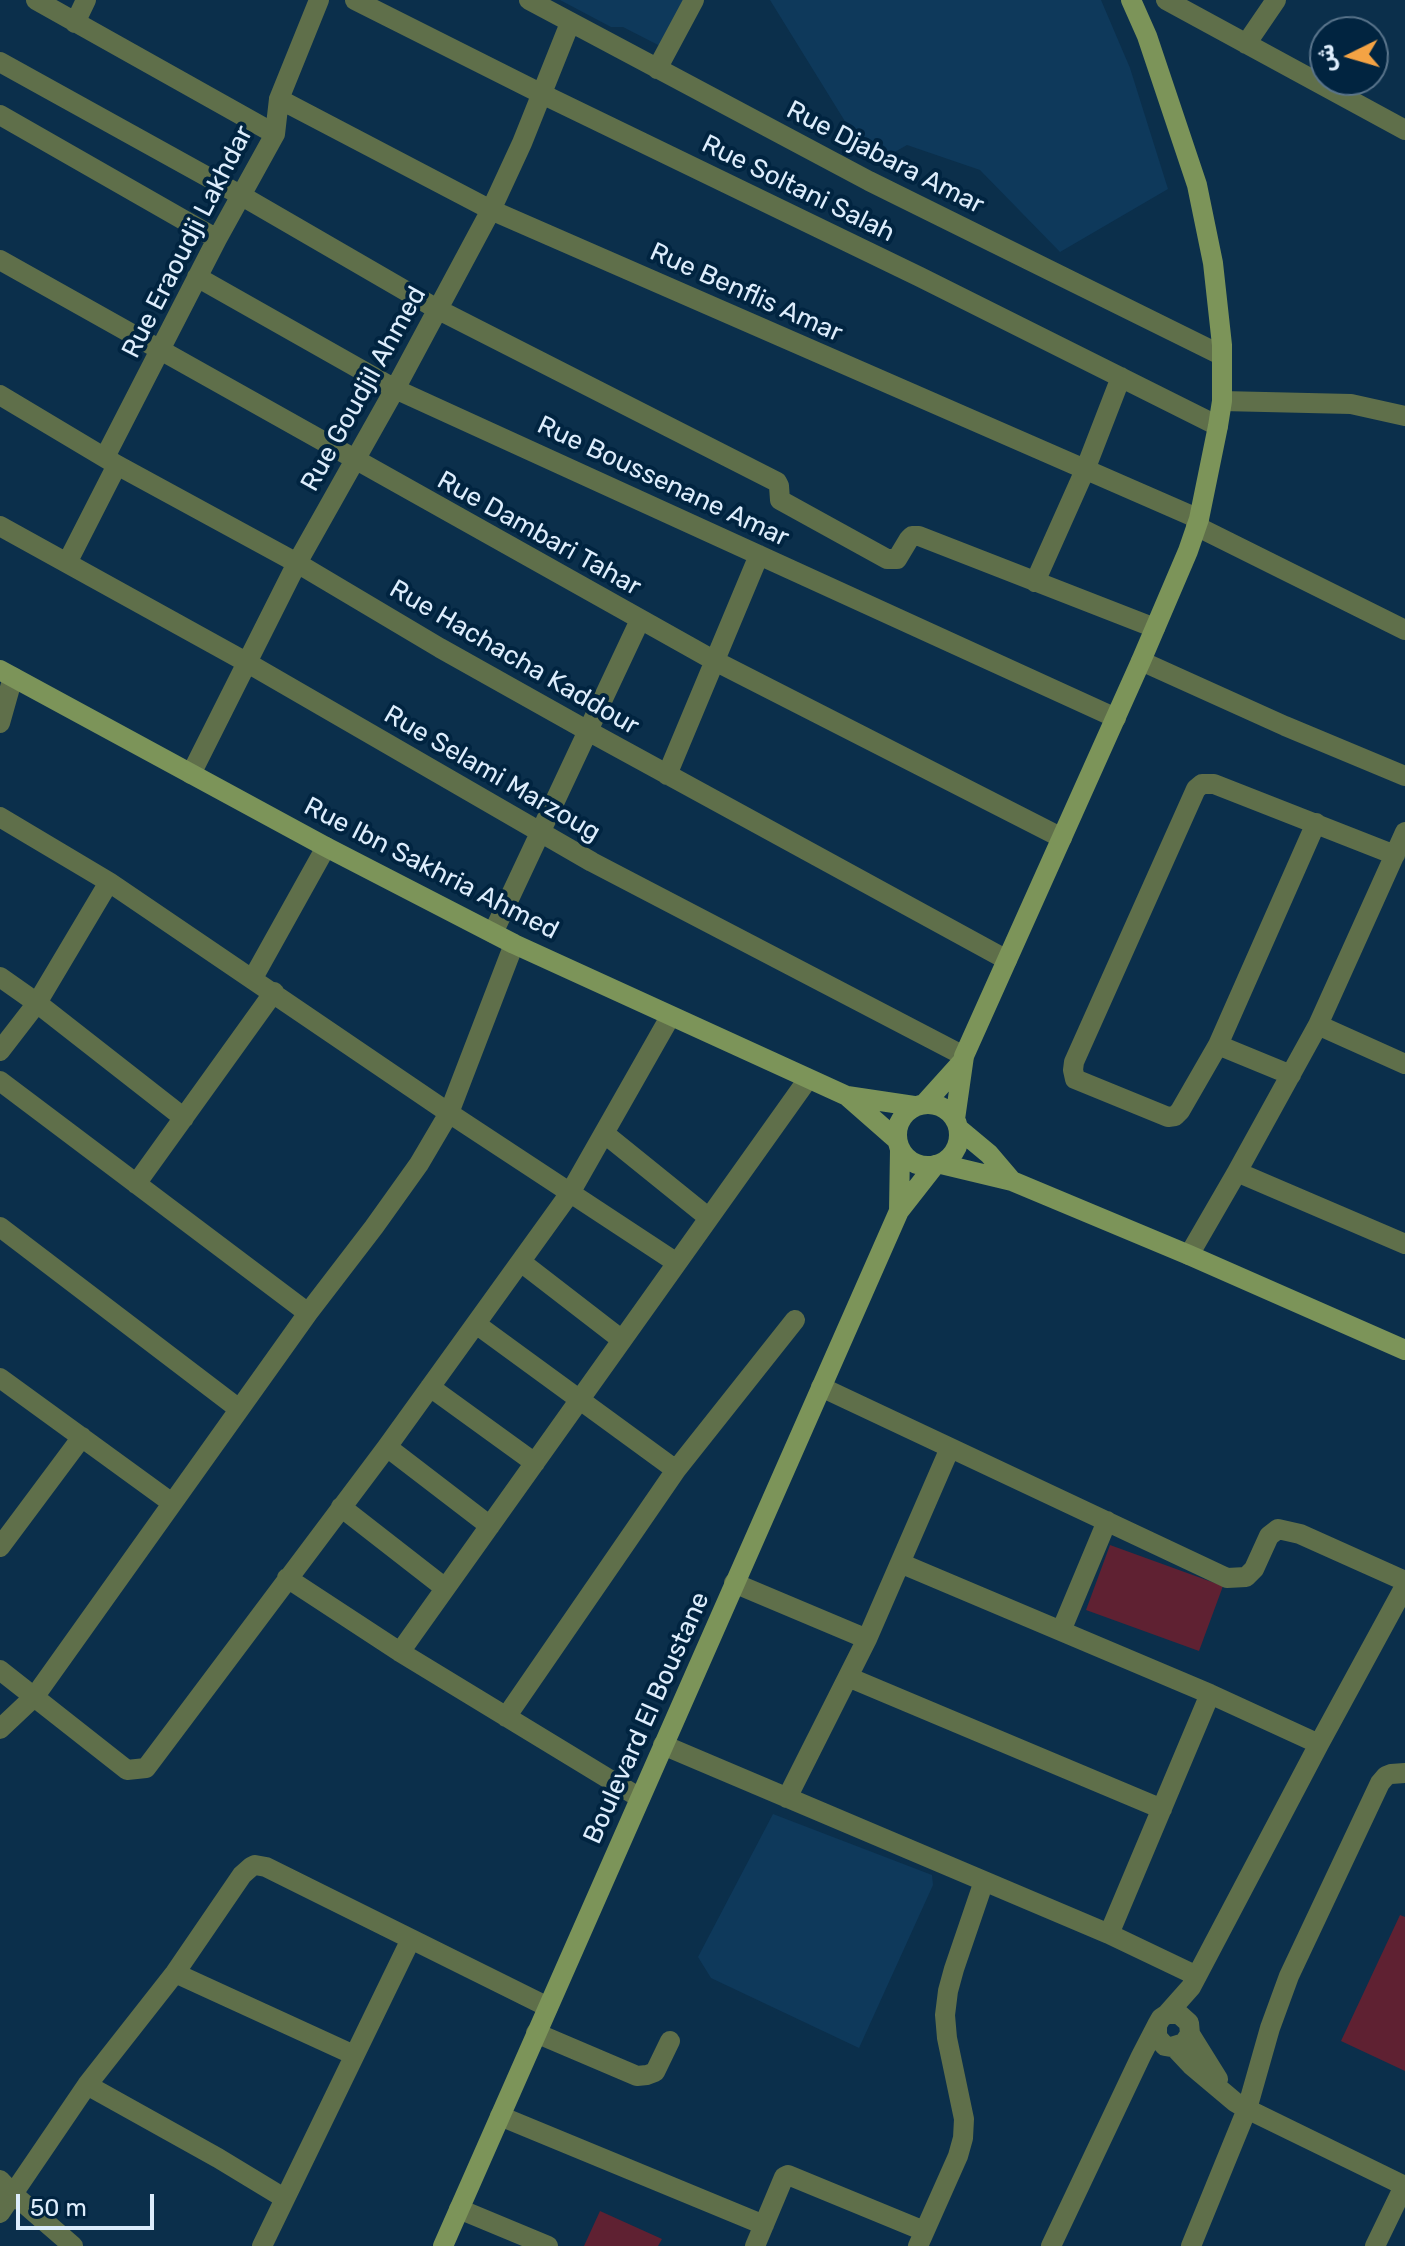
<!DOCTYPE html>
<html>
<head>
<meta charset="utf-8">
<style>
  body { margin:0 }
  #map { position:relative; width:1405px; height:2246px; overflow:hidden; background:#0b2f4b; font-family:Rubik,Cairo,sans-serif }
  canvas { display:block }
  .north { position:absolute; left:1309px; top:16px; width:80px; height:80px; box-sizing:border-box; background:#012440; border:2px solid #59748b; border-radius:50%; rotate:265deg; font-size:22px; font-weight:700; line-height:32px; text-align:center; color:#ddedfc }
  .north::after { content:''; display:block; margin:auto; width:28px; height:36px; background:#f4a344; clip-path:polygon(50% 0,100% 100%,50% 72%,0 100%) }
  .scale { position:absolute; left:16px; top:2194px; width:138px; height:36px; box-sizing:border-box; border:4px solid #ddedfc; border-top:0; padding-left:10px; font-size:24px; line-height:28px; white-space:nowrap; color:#ddedfc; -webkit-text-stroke:6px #012440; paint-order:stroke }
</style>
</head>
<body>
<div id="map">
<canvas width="1405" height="2246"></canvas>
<div class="north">ش</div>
<div class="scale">50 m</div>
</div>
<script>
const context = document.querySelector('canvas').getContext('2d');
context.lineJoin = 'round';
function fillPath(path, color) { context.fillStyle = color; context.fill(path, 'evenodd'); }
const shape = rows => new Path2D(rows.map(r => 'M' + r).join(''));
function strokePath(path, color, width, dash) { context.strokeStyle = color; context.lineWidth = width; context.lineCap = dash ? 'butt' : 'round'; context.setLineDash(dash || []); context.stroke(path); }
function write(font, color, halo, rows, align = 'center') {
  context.font = font + ' Rubik,sans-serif'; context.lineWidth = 8; context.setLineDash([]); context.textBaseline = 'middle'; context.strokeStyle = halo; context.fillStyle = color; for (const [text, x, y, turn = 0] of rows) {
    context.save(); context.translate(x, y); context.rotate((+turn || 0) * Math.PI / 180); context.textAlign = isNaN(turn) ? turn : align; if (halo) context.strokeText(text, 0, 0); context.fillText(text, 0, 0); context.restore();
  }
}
fillPath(shape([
  [560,0,687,0,662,47,623,27,611,27],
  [770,0,1101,0,1130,68,1168,189,1060,252,980,170,907,145,872,165],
  [773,1814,932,1875,933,1885,859,2048,711,1978,698,1957]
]), '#0e395b');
fillPath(shape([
  [1110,1545,1223,1586,1199,1651,1086,1610],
  [1400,1915,1405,1917,1405,2071,1341,2041],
  [600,2211,662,2239,658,2246,584,2246]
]), '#5f2132');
strokePath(shape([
  [36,0,275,134],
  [355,0,542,94,920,277,1218,426],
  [529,0,869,181,1221,355],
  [1166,0,1405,130],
  [75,23,86,0],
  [1246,44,1276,0],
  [0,62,242,196,437,309,777,482,779,486,780,500,887,559,897,559,909,539,912,536,919,536,1155,628],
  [657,69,694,0],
  [279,99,491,210,1199,519],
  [0,115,217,239],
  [0,260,715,661,1062,838],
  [197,277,395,389,1116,718],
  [0,395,117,465,297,563,440,648,588,731,1007,960],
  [1222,401,1351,404,1405,416],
  [105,457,217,239,275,134,279,99,319,0],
  [0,526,246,662,592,862,964,1056],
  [1196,526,1405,630],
  [67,563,117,465],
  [1035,582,1085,470,1121,377],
  [1141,661,1285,726,1405,776],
  [0,723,13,677],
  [191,774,297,563,395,389,491,210,522,143,570,23],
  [667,775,759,555],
  [0,817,109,882,449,1113,677,1263],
  [493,933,640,620],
  [0,977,37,1003,184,1118],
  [253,978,326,847],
  [1318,1025,1405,1064],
  [1218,1045,1316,823],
  [0,1051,37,1003,109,882],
  [1291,1075,1218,1045,1180,1111,1175,1116,1168,1117,1075,1079,1073,1070,1074,1062,1196,789,1202,784,1214,784,1395,855],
  [0,1081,308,1313],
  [605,1134,709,1218],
  [1237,1172,1405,1244],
  [136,1184,274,992],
  [0,1227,239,1409],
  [1189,1255,1237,1172,1318,1025,1405,832],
  [521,1262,622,1340],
  [476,1324,676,1470],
  [0,1378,172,1503],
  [430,1387,535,1463],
  [821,1387,1227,1578,1246,1577,1254,1569,1269,1536,1278,1529,1300,1534,1405,1581],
  [387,1447,490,1526],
  [341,1507,445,1588],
  [0,1547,82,1437],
  [900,1563,1061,1631,1107,1521],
  [287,1578,400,1652,640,1798],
  [734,1583,867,1639],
  [1061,1631,1210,1694,1319,1744],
  [400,1652,808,1079],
  [0,1670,127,1770,146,1768,387,1447,570,1193,670,1017],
  [848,1677,1162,1809],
  [506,1717,676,1470,795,1320],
  [0,1729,35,1696,308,1313,374,1227,419,1164,449,1113,514,944],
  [663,1745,1109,1934,1197,1976],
  [787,1798,867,1639,950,1448],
  [1109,1934,1210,1694],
  [175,1973,354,2055],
  [1167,2014,1191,1987,1319,1744,1405,1586],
  [536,2033,637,2076,647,2075,655,2072,670,2041],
  [1190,2034,1218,2079],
  [1175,2048,1191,2065,1235,2102,1247,2109,1405,2186],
  [87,2085,218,2158,284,2198],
  [500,2116,764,2225],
  [0,2180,13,2194,73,2246],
  [459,2209,548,2246],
  [0,2213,87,2085,175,1973,242,1875,251,1867,255,1865,266,1867,548,2007],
  [262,2246,411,1939],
  [755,2246,784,2177,788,2175,924,2231],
  [918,2246,958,2156,963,2138,964,2119,947,2038,945,2015,948,1991,954,1969,984,1881],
  [1051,2246,1141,2056,1157,2025,1161,2018,1167,2014,1179,2014,1189,2023,1190,2034,1184,2043,1171,2047,1165,2046,1157,2037,1157,2025],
  [1191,2246,1247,2109,1270,2028,1289,1976,1380,1783,1386,1776,1391,1774,1405,1773],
  [1375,2246,1404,2186]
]), '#5f6f4a', 20);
strokePath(shape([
  [0,670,326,847,514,944,847,1096,914,1106],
  [847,1096,896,1139],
  [925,1103,962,1062],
  '897 1135a31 31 0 1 1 62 0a31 31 0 1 1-62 0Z',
  [955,1119,964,1056,1141,661,1188,551,1199,519,1218,426,1222,401,1222,345,1213,263,1197,185,1147,36,1131,0],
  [959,1129,989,1154,1012,1181],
  [941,1164,1012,1181,1189,1255,1405,1350],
  [899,1211,900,1150],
  [443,2246,899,1211,935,1165]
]), '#7c9459', 20);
write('26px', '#ddedfc', '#012440', [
  ["Rue Djabara Amar",885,158,27],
  ["Rue Soltani Salah",798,189,26],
  ["Rue Eraoudji Lakhdar",188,242,-63],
  ["Rue Benflis Amar",746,293,24],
  ["Rue Goudjil Ahmed",364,389,-61],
  ["Rue Boussenane Amar",663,482,25],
  ["Rue Dambari Tahar",539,534,29],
  ["Rue Hachacha Kaddour",514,658,30],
  ["Rue Selami Marzoug",492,774,30],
  ["Rue Ibn Sakhria Ahmed",431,869,27],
  ["Boulevard El Boustane",647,1718,-66]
]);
</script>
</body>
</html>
